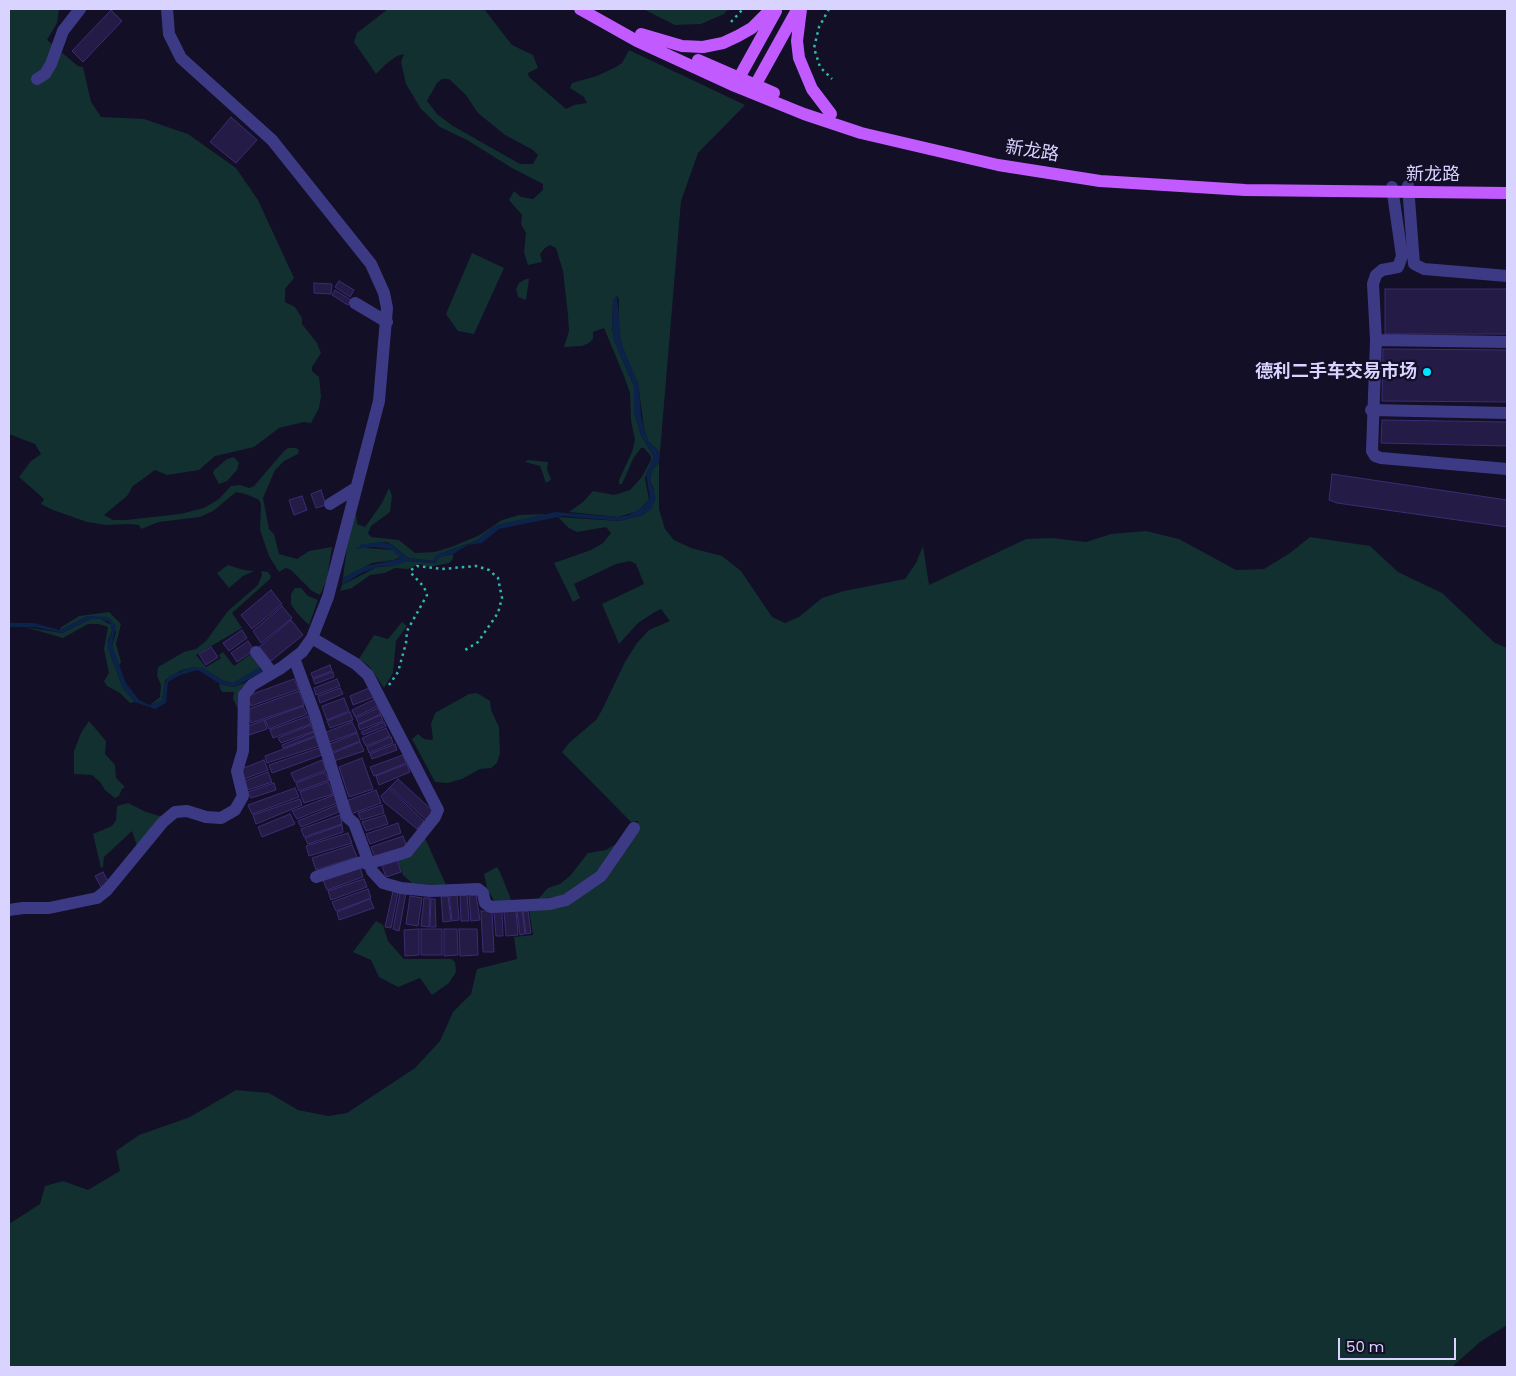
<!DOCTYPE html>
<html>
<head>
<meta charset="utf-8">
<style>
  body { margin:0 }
  #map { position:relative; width:1516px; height:1376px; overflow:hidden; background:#130f26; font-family:Poppins,sans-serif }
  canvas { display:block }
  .frame { position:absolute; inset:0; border:10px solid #d9d4ff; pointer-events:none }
  .scale { position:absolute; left:1338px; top:1338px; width:118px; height:22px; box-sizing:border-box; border:2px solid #d9d4ff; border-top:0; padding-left:6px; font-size:15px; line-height:18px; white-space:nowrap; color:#d9d4ff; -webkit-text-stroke:4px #130f26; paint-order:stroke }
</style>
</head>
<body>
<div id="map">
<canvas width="1516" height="1376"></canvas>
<div class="frame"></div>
<div class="scale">50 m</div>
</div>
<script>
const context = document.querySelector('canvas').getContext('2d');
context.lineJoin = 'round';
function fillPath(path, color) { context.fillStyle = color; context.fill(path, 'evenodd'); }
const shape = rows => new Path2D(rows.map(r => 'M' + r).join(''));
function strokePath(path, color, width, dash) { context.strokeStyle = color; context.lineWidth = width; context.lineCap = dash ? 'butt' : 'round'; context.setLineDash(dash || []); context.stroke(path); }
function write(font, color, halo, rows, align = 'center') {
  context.font = font + ' Poppins,"Noto Sans SC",sans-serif'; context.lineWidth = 4.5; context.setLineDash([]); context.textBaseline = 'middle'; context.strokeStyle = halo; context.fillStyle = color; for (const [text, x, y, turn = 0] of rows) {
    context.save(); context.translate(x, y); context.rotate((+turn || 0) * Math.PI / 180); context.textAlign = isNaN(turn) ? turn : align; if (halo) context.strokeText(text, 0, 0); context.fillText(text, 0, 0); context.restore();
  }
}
fillPath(shape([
  [9,9,59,9,57,23,47,40,78,66,83,67,91,102,101,117,144,119,188,134,236,168,258,200,294,278,285,289,285,302,295,307,302,318,302,324,317,343,321,353,312,367,312,371,319,377,321,396,319,408,311,423,304,422,279,428,254,447,215,456,199,470,167,475,155,470,133,486,127,496,104,515,113,520,126,520,180,514,204,508,219,499,231,486,240,485,249,488,254,486,284,451,288,448,296,448,299,450,298,454,284,461,275,470,263,498,269,529,274,534,279,554,297,559,309,551,332,547,327,579,320,595,312,591,291,570,286,568,279,572,269,556,260,530,261,504,258,499,245,494,236,492,213,511,200,517,159,522,141,529,139,525,129,524,107,525,87,522,53,510,41,504,44,499,19,477,31,461,41,454,35,444,9,434],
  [388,9,484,9,512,45,533,55,538,68,528,73,529,77,566,109,574,105,587,103,584,97,570,88,572,83,597,76,616,67,622,63,629,50,745,105,698,153,681,201,660,452,648,441,644,428,638,383,625,355,618,331,619,299,617,296,613,300,612,326,614,340,634,386,634,412,641,435,654,457,645,478,649,500,638,511,618,517,569,512,583,502,593,491,614,495,630,490,641,478,651,460,651,456,644,448,641,448,634,457,622,484,619,484,619,480,632,452,635,440,631,420,630,393,624,376,604,328,593,332,593,339,589,343,582,346,564,347,569,331,568,315,563,271,556,248,550,245,545,248,540,254,542,262,528,265,524,252,526,233,521,224,522,215,509,200,514,191,521,197,533,199,543,190,543,184,512,168,467,140,440,127,421,109,406,84,401,62,404,54,397,56,386,64,376,74,354,42,357,33],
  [442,79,449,79,466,95,478,113,505,135,533,150,538,155,533,164,520,164,453,126,437,114,427,101,437,83],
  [643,9,642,9,728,9,724,14,701,24,675,25],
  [472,253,504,268,474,334,458,331,446,314],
  [526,279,529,279,526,300,518,297,516,289,519,283],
  [234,457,239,463,237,470,227,481,219,484,213,473,214,470,227,459],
  [528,460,548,462,547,469,551,480,546,483,540,466,525,462],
  [659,463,659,509,665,529,674,540,691,548,722,556,741,571,772,617,785,623,799,617,822,598,844,591,905,579,916,563,923,546,929,585,1026,539,1052,538,1086,542,1111,534,1146,531,1179,539,1236,570,1264,569,1290,553,1310,537,1370,546,1398,572,1442,593,1495,643,1507,648,1507,1325,1480,1342,1452,1367,9,1367,9,1224,40,1204,45,1186,63,1181,88,1190,120,1171,116,1151,139,1135,190,1117,236,1090,269,1093,298,1110,328,1116,347,1113,415,1068,440,1041,453,1012,471,994,477,969,517,959,514,937,533,935,529,909,571,902,638,826,638,821,631,822,562,752,569,743,596,720,602,710,625,662,637,643,649,630,670,621,661,609,653,613,638,623,619,644,602,604,644,584,636,564,630,561,616,564,574,584,580,598,573,602,554,563,591,550,603,543,611,533,606,527,577,532,569,528,558,517,619,521,643,515,652,508,654,490,650,480,652,470],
  [389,488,392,496,390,512,371,526,368,533,371,537,399,540,415,553,435,552,451,547,478,536,502,520,519,515,547,514,495,526,476,541,439,554,433,561,408,558,391,544,386,542,360,545,366,548,394,550,400,557,394,560,372,563,343,578,347,547,356,513,357,524,365,527,382,503],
  [453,554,453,559,449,563,429,567,419,564,408,569,395,568,385,573,370,575,352,588,340,591,342,585,377,567,392,566,406,561,435,563,439,557],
  [228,565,244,570,254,571,243,576,229,588,217,573],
  [261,571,268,572,271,576,270,579,232,613,242,628,196,655,206,667,221,658,219,655,223,652,234,666,252,653,262,667,233,683,224,681,206,670,193,667,180,671,165,680,162,701,150,705,160,697,161,685,157,676,158,667,184,652,196,649,206,641,228,611,258,585,262,575],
  [295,588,301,588,308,596,318,600,309,625,297,613,291,604,291,594],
  [109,612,121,624,116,644,121,662,119,666,112,646,116,632,110,619,88,616,60,630,60,628,79,616],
  [90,619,101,619,111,625,112,631,108,640,110,654,123,688,135,702,130,703,120,693,107,686,104,681,109,673,104,649,108,627,98,624,88,624,63,638,25,627,62,633],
  [402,622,407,626,396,641,393,673,384,688,369,666,359,659,374,635,388,639],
  [247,682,240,690,238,709,233,699,234,692,222,692,219,686,220,684,234,687],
  [477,693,490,701,491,710,499,727,500,753,497,763,491,768,480,769,462,779,448,783,435,782,412,739,418,734,424,739,431,740,433,739,431,724,435,713,469,694],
  [89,721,106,741,105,754,115,765,116,778,125,787,122,789,119,796,115,798,105,790,100,782,92,775,74,774,74,751,81,733],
  [128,803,146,812,163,817,137,846,132,831,104,857,103,867,101,868,93,834,112,826,116,820,117,806],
  [424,836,447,887,412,883,403,875,397,857],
  [619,842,600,870,564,896,538,899,548,888,560,884,570,876,588,853,606,850],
  [497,867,500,872,512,902,494,901,487,888,484,874],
  [376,921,383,925,388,941,404,959,451,959,455,962,456,972,449,983,432,995,420,978,398,987,379,977,371,960,353,952]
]), '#12302f');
fillPath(shape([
  [617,296,621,342,639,386,641,417,648,441,660,452,659,463,652,470,650,480,656,498,652,508,643,515,619,521,563,516,499,529,482,543,468,545,453,554,440,557,435,563,406,561,395,566,381,566,363,572,342,585,343,578,366,566,399,559,399,557,391,549,374,547,355,549,363,544,381,542,390,544,408,558,433,561,436,555,476,541,491,528,500,524,556,512,618,517,629,515,644,506,650,498,646,474,654,457,641,435,634,412,634,386,614,340,612,326,613,300],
  [88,616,107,617,116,625,112,646,126,683,139,700,150,705,162,701,164,684,169,676,193,667,203,668,224,681,233,683,258,668,262,667,263,672,234,687,220,684,198,670,180,675,168,682,166,703,155,709,135,702,123,688,107,646,112,631,109,622,101,619,90,619,62,633,35,627,9,627,9,623,34,623,60,630]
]), '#0c2248');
const building = shape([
  [111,10,122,21,83,62,72,51,111,10],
  [231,117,257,140,236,163,210,142,231,117],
  [339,281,354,290,350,297,335,287,339,281],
  [314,283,332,284,331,294,314,293,314,283],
  [1385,289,1507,289,1507,334,1385,334,1385,289],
  [335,290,351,300,348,305,332,295,335,290],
  [1383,349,1507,350,1507,402,1382,401,1383,349],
  [1382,420,1507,422,1507,446,1381,443,1382,420],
  [1332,474,1507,500,1507,527,1337,503,1329,500,1332,474],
  [321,490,326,505,316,508,311,494,321,490],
  [302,496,307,510,294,515,289,500,302,496],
  [271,590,282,604,252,629,241,615,271,590],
  [282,606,292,618,261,643,253,631,282,606],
  [291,620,303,635,271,661,259,647,291,620],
  [242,630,247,638,229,651,223,643,242,630],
  [248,641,254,650,237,662,231,653,248,641],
  [211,647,218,657,206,665,199,654,211,647],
  [330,665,332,671,313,678,311,673,330,665],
  [333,672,334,677,315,684,313,679,333,672],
  [294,679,299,689,251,706,247,696,294,679],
  [337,679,340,686,316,695,314,688,337,679],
  [340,688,343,694,320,703,318,696,340,688],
  [369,688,374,697,353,705,350,696,369,688],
  [299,691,304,705,251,723,246,710,299,691],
  [344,698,349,711,327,720,322,706,344,698],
  [375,699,378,706,355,717,352,710,375,699],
  [303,706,307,714,269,729,265,720,303,706],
  [378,708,381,714,359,724,356,718,378,708],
  [350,712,353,720,330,728,327,721,350,712],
  [381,715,383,721,360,730,358,725,381,715],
  [308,716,311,724,273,738,270,730,308,716],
  [264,720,267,729,249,735,246,727,264,720],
  [352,722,357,732,327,743,324,733,352,722],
  [384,722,386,726,363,735,361,732,384,722],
  [311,725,314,731,281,743,278,738,311,725],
  [386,728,390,736,366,746,362,738,386,728],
  [314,732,315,736,283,748,282,745,314,732],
  [357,733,360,741,330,753,328,745,357,733],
  [315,737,319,746,267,763,265,756,315,737],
  [391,737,393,743,369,753,367,747,391,737],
  [360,742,364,751,334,761,331,754,360,742],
  [395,744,397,750,372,759,370,754,395,744],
  [319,748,322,755,272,773,269,765,319,748],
  [403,755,406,763,374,776,370,767,403,755],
  [362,758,373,789,349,797,339,767,362,758],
  [264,760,268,770,244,779,241,769,264,760],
  [322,760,326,770,295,782,291,773,322,760],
  [407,764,410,772,379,785,376,776,407,764],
  [268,772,272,782,248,790,245,781,268,772],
  [325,772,329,780,299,791,296,783,325,772],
  [398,779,433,811,426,820,390,787,398,779],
  [328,782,333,794,304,803,300,792,328,782],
  [274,783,276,790,251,798,248,792,274,783],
  [295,788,299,797,252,814,248,805,295,788],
  [389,788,424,821,417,829,384,802,381,796,389,788],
  [376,790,381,803,351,814,346,801,376,790],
  [334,795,337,803,297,819,292,811,334,795],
  [300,799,302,805,256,824,253,815,300,799],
  [337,805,339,812,301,827,298,821,337,805],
  [382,805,384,813,361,820,358,813,382,805],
  [290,814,295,824,262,837,258,827,290,814],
  [340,815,342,824,304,837,301,829,340,815],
  [385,815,388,824,366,831,362,822,385,815],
  [398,823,401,833,370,844,366,834,398,823],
  [342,825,343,832,308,844,305,838,342,825],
  [348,833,352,843,309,856,306,846,348,833],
  [403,836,407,847,375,857,371,847,403,836],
  [352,845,357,857,316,870,312,858,352,845],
  [397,858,401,872,386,877,381,863,397,858],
  [360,867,363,877,327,890,323,880,360,867],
  [103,872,108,881,101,887,95,876,103,872],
  [364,879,367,887,331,900,328,891,364,879],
  [368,889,371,898,336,911,332,902,368,889],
  [393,891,398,892,391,928,385,927,393,891],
  [400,893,406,893,399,931,393,929,400,893],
  [457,894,459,920,452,921,449,895,457,894],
  [460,895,467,895,469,921,461,921,460,895],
  [476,895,480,920,471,921,469,896,476,895],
  [410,896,422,898,418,926,406,924,410,896],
  [441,896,448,896,451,921,443,922,441,896],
  [424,898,430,898,429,927,421,926,424,898],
  [370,899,374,908,339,920,337,912,370,899],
  [431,899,435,899,436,927,430,927,431,899],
  [522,910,525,934,520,935,517,911,522,910],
  [481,911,492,911,494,952,483,952,481,911],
  [516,911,518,935,506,936,504,912,516,911],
  [523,911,528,911,531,933,526,934,523,911],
  [494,912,502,912,503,936,496,936,494,912],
  [419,929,419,955,405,956,404,930,419,929],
  [421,929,442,929,442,955,421,955,421,929],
  [444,929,457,929,458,955,444,956,444,929],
  [459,929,477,929,478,955,460,956,459,929]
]);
fillPath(building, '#241b47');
strokePath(building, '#3b2d73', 1);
strokePath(shape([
  [829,9,819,27,814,48,820,67,832,79],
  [731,22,743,9],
  [389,685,398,672,406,643,407,631,427,595,424,587,411,573,411,570,417,566,442,569,476,566,489,570,498,578,502,598,498,613,478,642,462,652]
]), '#2fb8b0', 2.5, [2.5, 4]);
strokePath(shape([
  [37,79,45,74,51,64,63,31,80,9],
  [1408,186,1414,264,1424,269,1507,276],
  [1392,187,1402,256,1398,267,1382,270,1376,275,1373,284,1376,340,1372,451,1375,456,1381,458,1507,469],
  [355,303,387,322],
  [1376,340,1507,342],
  [1371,410,1507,413],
  [330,504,354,489],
  [312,638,356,664,368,675,438,810,435,817,407,852,367,864,362,862,316,877],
  [256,652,272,673],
  [294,658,315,715,347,817,354,823,372,871,383,883,401,888,431,891,478,889,483,893,485,903,491,907,550,904,566,900,601,876,634,828],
  [9,910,23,908,49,908,97,898,107,890,163,822,175,812,187,811,206,817,221,818,235,810,243,796,237,771,243,751,244,695,252,685,281,668,302,652,312,638,328,597,379,401,387,308,384,293,371,264,272,140,181,58,169,34,167,9]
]), '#3d3a85', 12);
strokePath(shape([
  [580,9,637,41,735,86,804,114,861,133,998,165,1100,181,1245,190,1507,193],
  [801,9,797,41,799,58,812,89,831,114],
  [641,34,682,46,703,47,723,43,738,36,752,28,771,9],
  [698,60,774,93],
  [735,85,776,11],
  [752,91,797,10]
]), '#c25bff', 12);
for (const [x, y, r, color] of [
  [1427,372,5,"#00e5ff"]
]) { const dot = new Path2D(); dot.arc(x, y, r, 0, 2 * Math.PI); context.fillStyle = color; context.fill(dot); strokePath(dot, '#130f26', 2); }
write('18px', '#d9d4ff', '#130f26', [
  ["新龙路",1032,152,9],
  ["新龙路",1433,175]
]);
write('bold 18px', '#d9d4ff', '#130f26', [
  ["德利二手车交易市场",1417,372]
], 'right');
</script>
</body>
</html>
